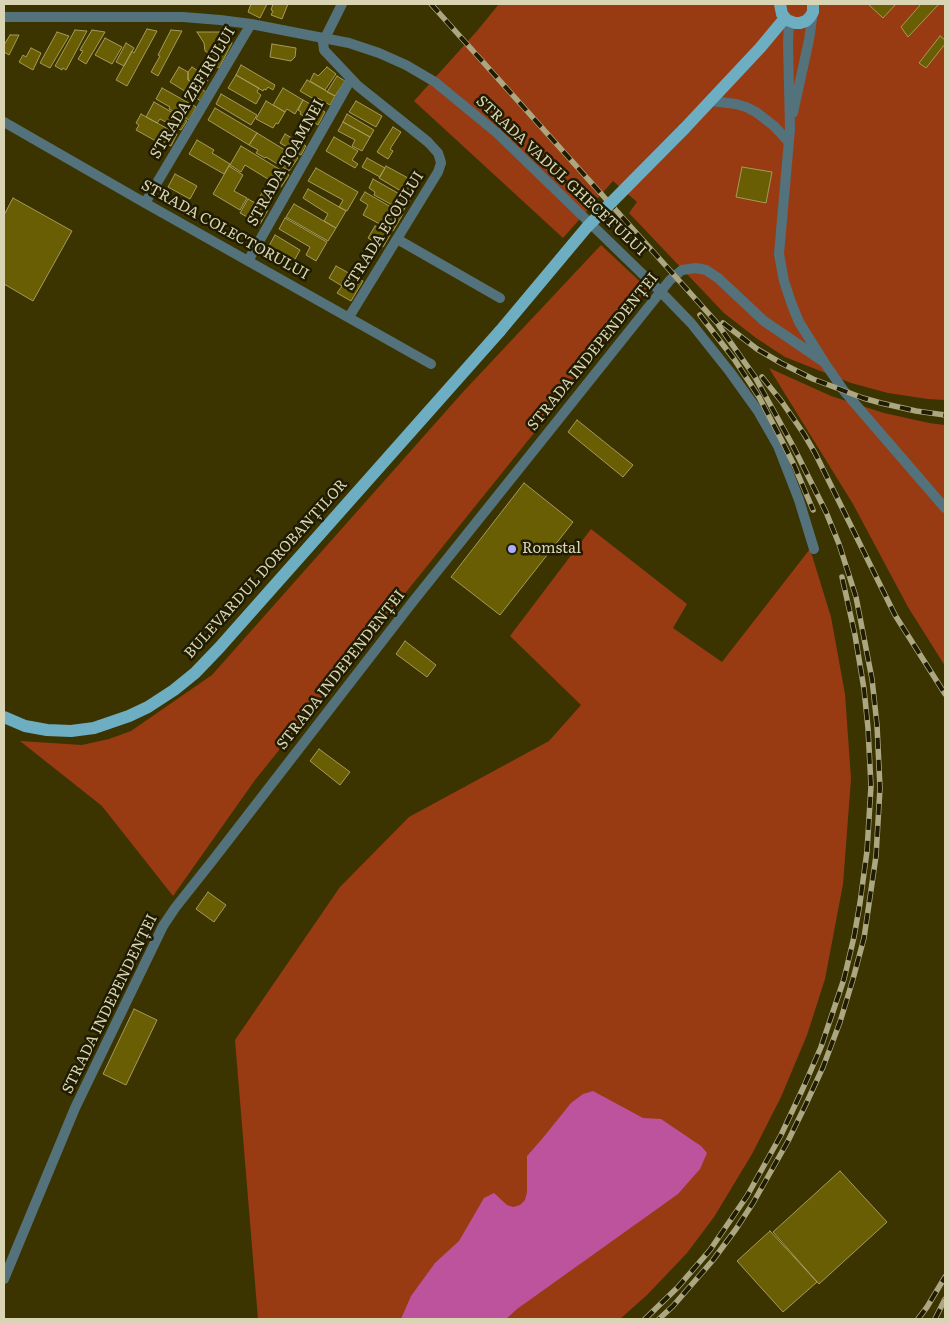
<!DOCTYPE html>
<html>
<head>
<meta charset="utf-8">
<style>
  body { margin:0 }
  #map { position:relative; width:949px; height:1323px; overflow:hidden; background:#3c3400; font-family:Literata,serif }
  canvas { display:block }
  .frame { position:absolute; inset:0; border:5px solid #d8d4b4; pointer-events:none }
</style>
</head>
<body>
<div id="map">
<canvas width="949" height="1323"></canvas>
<div class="frame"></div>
</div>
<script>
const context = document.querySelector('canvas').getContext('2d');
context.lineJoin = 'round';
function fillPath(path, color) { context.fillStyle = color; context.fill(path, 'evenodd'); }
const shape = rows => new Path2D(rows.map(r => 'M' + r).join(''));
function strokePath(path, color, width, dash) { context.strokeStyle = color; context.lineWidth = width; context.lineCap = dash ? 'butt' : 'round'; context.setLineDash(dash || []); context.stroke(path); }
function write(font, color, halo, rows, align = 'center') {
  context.font = font + ' Literata,serif'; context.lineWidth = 5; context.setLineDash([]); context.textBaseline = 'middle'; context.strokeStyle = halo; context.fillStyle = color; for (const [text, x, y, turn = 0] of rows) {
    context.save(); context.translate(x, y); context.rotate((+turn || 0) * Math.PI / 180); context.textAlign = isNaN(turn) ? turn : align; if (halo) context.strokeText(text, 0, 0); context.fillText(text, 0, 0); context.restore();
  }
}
fillPath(shape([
  [499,4,945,4,945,400,928,399,888,393,851,383,785,357,756,338,724,313,629,213,637,202,613,181,563,238,414,101,477,31],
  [601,245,649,290,255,780,173,896,102,806,20,741,82,745,109,739,131,731,212,675,463,392],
  [769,368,831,396,884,413,929,423,945,425,945,666,908,607,853,504],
  [591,529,687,604,673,628,722,662,810,549,831,617,845,694,851,779,843,884,825,979,807,1035,781,1097,752,1154,714,1217,687,1253,647,1295,620,1319,258,1319,235,1040,340,887,409,817,549,741,581,705,510,636]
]), '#993b12');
fillPath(shape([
  [593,1091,643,1118,661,1119,701,1146,707,1153,700,1169,678,1194,517,1309,506,1319,401,1319,411,1296,435,1263,459,1241,484,1198,494,1193,507,1205,513,1207,520,1205,525,1200,527,1192,527,1156,542,1139,571,1103,583,1094]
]), '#bd529d');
const building = shape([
  [251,4,267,4,260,18,248,12,251,4],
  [273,4,288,4,282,19,271,15,273,11,271,10,273,4],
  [868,4,896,4,883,18,868,4],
  [921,4,939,4,908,37,901,27,921,4],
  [147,29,157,31,127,86,116,80,132,51,134,53,147,29],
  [75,30,87,31,66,70,63,68,62,70,55,66,75,30],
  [92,30,105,32,86,64,78,59,83,51,80,50,92,30],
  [171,30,182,31,158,76,151,72,160,56,158,55,171,30],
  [57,32,69,36,50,68,40,63,57,32],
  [197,32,228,32,232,43,219,68,208,62,211,55,205,51,204,43,197,32],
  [10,35,19,35,9,55,4,52,4,45,10,35],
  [940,36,945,40,945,44,926,68,919,63,940,36],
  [105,38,122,47,112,64,95,55,105,38],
  [126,43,134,48,124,66,116,62,126,43],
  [272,44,296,48,295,57,291,61,270,57,272,44],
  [31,48,41,53,33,70,19,62,23,55,26,57,31,48],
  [241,65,275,85,273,90,268,87,266,90,264,89,263,91,236,75,241,65],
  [179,67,188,72,188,80,206,92,201,101,170,82,179,67],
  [192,67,209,78,205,85,203,83,200,87,188,80,188,72,192,67],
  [327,67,336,74,325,90,310,81,314,73,318,76,327,67],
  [236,75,259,88,257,92,261,95,256,104,228,88,236,75],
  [337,76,345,81,335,96,327,92,337,76],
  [307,80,335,96,330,105,314,96,312,98,300,91,307,80],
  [162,88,196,107,189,120,169,109,170,107,156,99,162,88],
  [283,88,303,100,295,114,287,109,285,112,273,105,283,88],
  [221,94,257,115,251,125,216,104,221,94],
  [303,100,325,112,318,125,300,114,301,112,298,110,303,100],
  [266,101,285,112,278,124,276,123,273,128,256,119,266,101],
  [356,101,382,116,376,127,349,112,356,101],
  [154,102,187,121,181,130,160,119,157,123,146,117,154,102],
  [215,108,257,133,249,145,208,120,215,108],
  [141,114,177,134,171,146,164,143,163,145,136,130,139,125,136,123,141,114],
  [347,114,374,130,370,137,343,122,347,114],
  [343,122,370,137,362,151,352,146,355,140,338,131,343,122],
  [393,127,401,132,390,149,393,151,388,159,377,152,393,127],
  [257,133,298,158,289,171,266,157,265,158,256,153,258,150,249,145,257,133],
  [285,134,306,146,301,155,280,143,285,134],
  [334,137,358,151,352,160,358,164,355,168,326,151,334,137],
  [197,140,214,150,212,153,230,164,224,174,189,154,197,140],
  [241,146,289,175,281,187,245,165,241,172,230,165,241,146],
  [367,158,385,168,380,177,362,167,367,158],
  [229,166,243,175,234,191,247,198,240,210,213,194,229,166],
  [386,166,419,184,411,197,379,178,386,166],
  [742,167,772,172,766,203,736,197,742,167],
  [316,168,358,192,347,211,339,207,343,200,308,181,316,168],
  [175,174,197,186,190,199,168,187,175,174],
  [373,179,410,200,403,211,374,195,375,192,369,188,373,179],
  [265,188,276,194,268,207,257,201,265,188],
  [308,189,346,211,336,228,324,221,328,214,303,198,308,189],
  [365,192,403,214,393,231,363,215,368,205,360,200,365,192],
  [13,198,72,231,33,301,4,284,4,215,13,198],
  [248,199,268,210,260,224,240,213,248,199],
  [294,204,336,228,328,241,286,217,294,204],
  [285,218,327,242,316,261,306,255,310,247,279,229,285,218],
  [375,226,390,235,383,247,368,238,375,226],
  [275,235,300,250,294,261,280,253,275,262,264,255,275,235],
  [336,266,363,281,351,301,337,293,342,286,329,278,336,266],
  [577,420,633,465,623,477,568,432,577,420],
  [524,483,573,522,500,615,451,577,524,483],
  [405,641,436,665,427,677,396,654,405,641],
  [319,749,350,772,340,785,310,761,319,749],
  [208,892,226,905,214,922,196,909,208,892],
  [134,1009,157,1020,126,1085,103,1074,134,1009],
  [840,1171,887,1222,819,1284,773,1232,840,1171],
  [770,1231,817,1282,783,1312,737,1261,770,1231]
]);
fillPath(building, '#6a5e05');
strokePath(building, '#a49a5a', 1);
strokePath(shape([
  [342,4,323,42,324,50,358,86,428,142,438,153,440,159,441,163,438,172,349,317],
  [4,17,183,17,220,20,251,24,349,43,379,53,406,65,435,82,497,133,660,291,691,323,730,372,758,411,778,446,799,500,814,549],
  [789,21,788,43,790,129,779,254,784,281,792,305,799,322,824,362,844,391,945,508],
  [711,101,736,104,746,107,756,112,774,126,789,142],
  [793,113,809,40,813,12],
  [4,122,145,203,431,364],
  [145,203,251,24],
  [397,239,500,298],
  [248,261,351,79],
  [4,1279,75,1108,163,926,175,908,213,860,411,604,670,280,682,270,696,268,706,270,718,278,764,321,824,362]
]), '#53727c', 10);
strokePath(shape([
  [780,4,782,14,787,20,795,23,800,23,806,21,810,17,813,12,813,4],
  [684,129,760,48,785,18],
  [4,717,25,726,47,730,71,731,94,728,129,716,148,707,174,690,195,673,219,648,500,331]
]), '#6daec3', 12);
const rail = shape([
  [431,4,683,285,717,323,755,377,793,446,826,512,839,544,856,597,872,679,877,725,880,788,876,856,864,938,853,979,840,1022,823,1067,806,1104,788,1141,753,1203,736,1229,713,1260,673,1306,659,1319],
  [700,315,734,359,759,397,781,439,794,465,813,510],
  [723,323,757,349,781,363,813,379,863,398,881,403,916,411,945,415],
  [762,377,782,402,804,434,815,453,895,615,945,694],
  [645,1319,678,1287,710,1250,747,1196,781,1135,804,1086,821,1047,844,979,854,937,860,903,867,851,871,786,868,728,864,689,855,635,842,577],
  [918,1319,927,1307,945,1277],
  [935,1319,945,1299]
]);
strokePath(rail, '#aca781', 5.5);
strokePath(rail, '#201c02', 4, [11]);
strokePath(shape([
  [500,331,587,227,684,129]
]), '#6daec3', 12);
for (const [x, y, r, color] of [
  [512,549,5,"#aaaffb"]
]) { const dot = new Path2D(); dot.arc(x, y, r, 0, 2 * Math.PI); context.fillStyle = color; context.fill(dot); strokePath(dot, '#201c02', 2); }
write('15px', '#d8d4b4', '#201c02', [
  ["STRADA ZEFIRULUI",193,93,-59],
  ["STRADA TOAMNEI",286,163,-61],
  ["STRADA VADUL GHECETULUI",561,176,43],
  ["STRADA COLECTORULUI",225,230,29],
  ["STRADA ECOULUI",384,231,-58],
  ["STRADA INDEPENDENȚEI",593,352,-51],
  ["BULEVARDUL DOROBANȚILOR",266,569,-48],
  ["STRADA INDEPENDENȚEI",341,670,-52],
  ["STRADA INDEPENDENȚEI",110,1004,-64]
]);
write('15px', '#d8d4b4', '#201c02', [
  ["Romstal",522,549]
], 'left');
</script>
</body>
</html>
